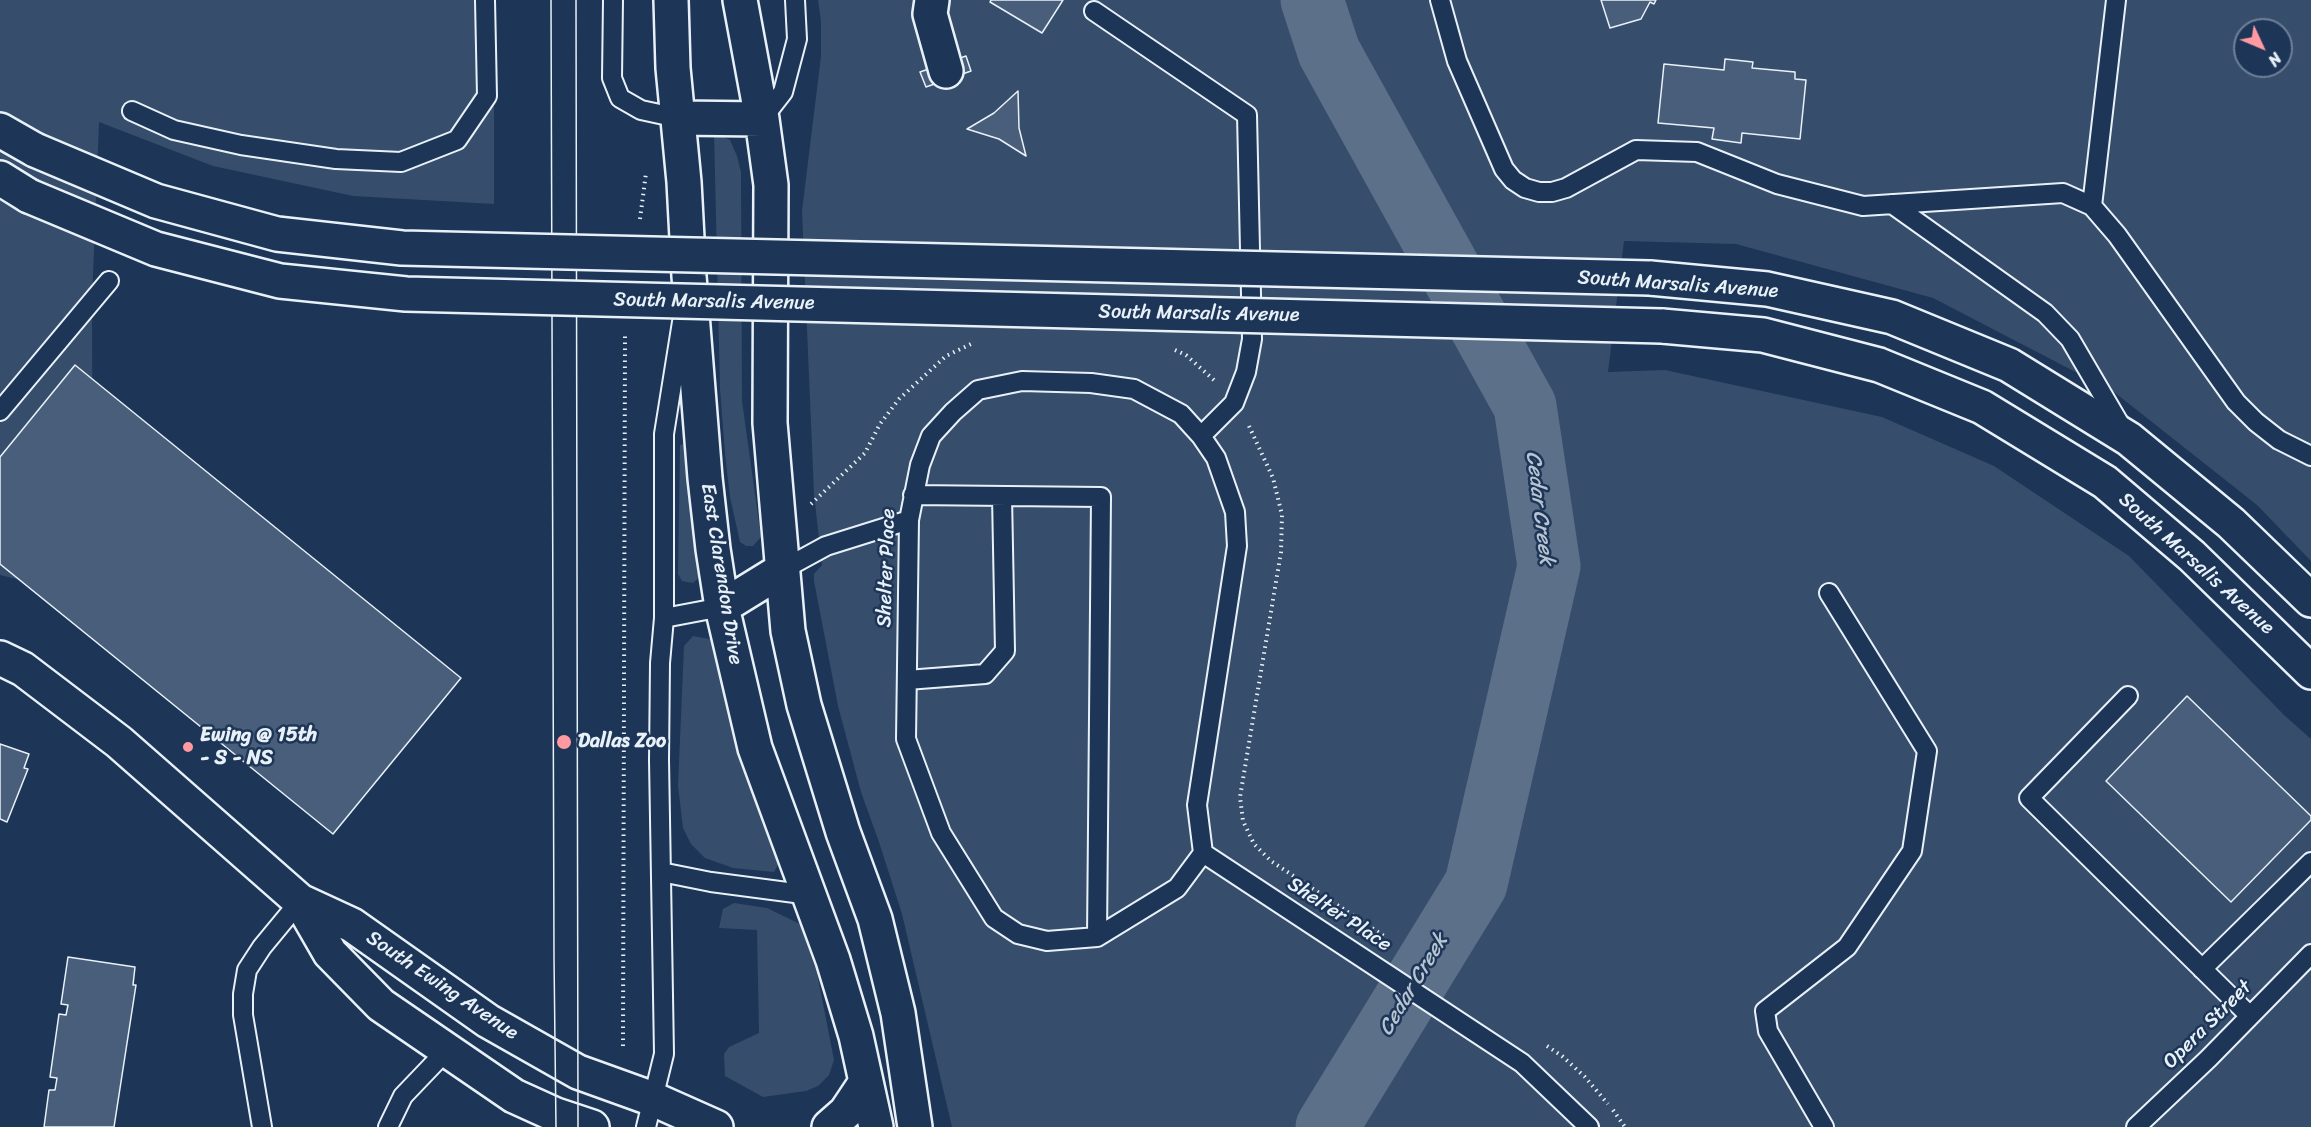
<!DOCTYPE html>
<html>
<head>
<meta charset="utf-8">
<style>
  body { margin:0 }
  #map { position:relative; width:2311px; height:1127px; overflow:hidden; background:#1d3557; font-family:Sriracha,sans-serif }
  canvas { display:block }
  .north { position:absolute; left:2233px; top:18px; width:60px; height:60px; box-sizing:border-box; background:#1d3557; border:2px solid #6e8097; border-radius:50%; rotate:134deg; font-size:16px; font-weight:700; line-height:24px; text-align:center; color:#e8f1f8 }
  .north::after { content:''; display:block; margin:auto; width:21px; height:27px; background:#ff9aa2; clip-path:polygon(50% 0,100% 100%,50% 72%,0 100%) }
</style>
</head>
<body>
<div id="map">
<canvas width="2311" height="1127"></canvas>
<div class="north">N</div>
</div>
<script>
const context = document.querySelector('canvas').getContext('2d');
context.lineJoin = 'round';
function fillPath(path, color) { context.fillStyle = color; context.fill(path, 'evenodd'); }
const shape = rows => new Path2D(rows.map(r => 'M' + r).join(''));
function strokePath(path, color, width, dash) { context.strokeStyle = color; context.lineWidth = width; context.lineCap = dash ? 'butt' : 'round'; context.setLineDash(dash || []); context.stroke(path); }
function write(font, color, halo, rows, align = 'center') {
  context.font = font + ' Sriracha,sans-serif'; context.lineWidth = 5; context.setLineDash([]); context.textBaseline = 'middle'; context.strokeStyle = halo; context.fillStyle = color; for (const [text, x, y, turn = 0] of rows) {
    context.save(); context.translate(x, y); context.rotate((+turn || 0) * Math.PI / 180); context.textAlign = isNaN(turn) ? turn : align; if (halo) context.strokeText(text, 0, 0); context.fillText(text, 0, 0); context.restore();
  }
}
fillPath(shape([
  [0,0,494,0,494,204,353,196,213,166,99,122,92,301,93,598,0,575],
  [818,0,2311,0,2311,561,2257,505,2114,392,1933,298,1736,244,1624,241,1608,372,1665,370,1882,417,1994,466,2129,556,2284,715,2311,739,2311,1127,952,1127,902,914,879,842,861,792,838,706,814,581,814,574,822,565,814,494,802,211,821,56,821,21],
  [2245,30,2281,30,2281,66,2245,66],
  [714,132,730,140,737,156,741,172,742,401,761,537,753,546,746,546,740,542,730,497,725,454,720,389],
  [683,444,702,574,693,583,682,581,678,574,680,445],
  [693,636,715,640,780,861,774,872,733,868,705,858,691,844,683,828,678,786,684,646],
  [734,903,767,908,800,924,817,973,834,1060,829,1075,818,1086,806,1091,763,1097,725,1076,724,1054,729,1047,759,1033,757,930,719,928,723,909]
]), '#374d6c');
strokePath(shape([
  [1312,0,1329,52,1525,406,1549,566,1476,884,1327,1127]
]), '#5d7089', 63);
const building = shape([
  [991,0,1063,0,1042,33,990,2,991,0],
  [1601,0,1656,0,1654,4,1650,2,1641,19,1610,28,1601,0],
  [966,56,971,71,926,87,920,72,966,56],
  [1725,59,1753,62,1752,68,1795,72,1795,79,1806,80,1800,139,1742,133,1741,143,1712,139,1714,128,1658,123,1664,64,1724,70,1725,59],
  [1018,91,1019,128,1026,156,999,139,967,129,994,113,1018,91],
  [75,365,461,678,333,834,0,564,0,457,75,365],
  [2187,696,2311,816,2311,820,2231,902,2106,781,2187,696],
  [0,744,29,754,24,768,28,769,7,822,0,819,0,744],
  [68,957,135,967,133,985,136,985,114,1127,44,1127,49,1090,55,1090,57,1078,50,1077,59,1014,66,1015,68,1005,61,1004,68,957]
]);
fillPath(building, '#495e7a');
strokePath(building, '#e8f1f8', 1.5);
const lane = shape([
  [613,0,612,78,620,98,641,110,678,118],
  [1440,0,1457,61,1504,169,1513,180,1525,188,1539,192,1552,192,1566,188,1636,150,1697,152,1777,184,1863,206,2063,193,2092,206,2117,235,2236,402,2256,422,2279,440,2311,456],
  [1094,11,1247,115,1252,339,1246,372,1234,403,1201,436],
  [132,111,174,130,241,145,336,159,401,162,457,140,487,96,485,0],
  [762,119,783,92,797,39,795,0],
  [1892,204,2045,313,2070,339,2122,428],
  [2092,206,2116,0],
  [0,411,109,281],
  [913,495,1101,497,1097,937],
  [782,570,826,546,909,520],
  [664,618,722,607],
  [907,680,985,674,1005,651,1002,496],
  [2128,696,2029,798,2250,1016],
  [1203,853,1177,888,1097,937,1047,941,1018,934,994,918,941,833,906,739,909,520,920,465,931,436,953,412,978,390,1022,381,1091,383,1134,389,1181,414,1201,436,1216,458,1235,512,1237,546,1197,805,1203,853,1522,1063,1589,1127],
  [661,872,711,882,810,895],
  [2202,969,2311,862],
  [262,1127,243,1015,243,994,247,970,262,947,300,901],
  [388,1127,403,1096,446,1051],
  [646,1127,664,1054,659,760,660,663,664,618,664,434,682,322],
  [1824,1127,1768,1031,1765,1011,1847,947,1912,851,1927,751,1829,593],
  [2136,1127,2208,1059,2311,954]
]);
const street = shape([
  [932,0,930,14,946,71]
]);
const secondary = shape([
  [671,0,673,68,684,182,689,276,705,478,713,549,722,607,755,748,833,960,856,1036,876,1127],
  [740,0,762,119,771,185,770,423,788,631,804,705,843,832,875,919,898,1013,915,1127],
  [678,118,762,119],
  [0,130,35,150],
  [0,178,29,196],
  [1650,278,1767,289,1892,317,2009,365,2129,439,2231,523,2311,600],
  [1662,326,1763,335,1879,365,1982,407,2105,482,2192,556,2311,672],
  [722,607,782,570],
  [0,658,23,669,119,742,300,901,352,925,488,1021,578,1072,653,1099,716,1127],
  [300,901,330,953,381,1005,514,1096,556,1115,592,1127],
  [829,1127,846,1112,866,1082]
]);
strokePath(lane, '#e8f1f8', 22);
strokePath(street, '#e8f1f8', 38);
strokePath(secondary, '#e8f1f8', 38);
strokePath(shape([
  [640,219,646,173],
  [1175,350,1186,355,1214,380],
  [1249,426,1273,478,1282,515,1281,552,1240,797,1243,821,1254,844,1271,861,1384,936],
  [811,504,865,453,880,424,899,399,946,356,971,344],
  [623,1046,625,333],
  [1547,1046,1562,1056,1585,1077,1608,1104],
  [1613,1110,1625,1127]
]), '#e8f1f8', 4, [1.5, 4.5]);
strokePath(lane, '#1d3557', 18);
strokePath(street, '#1d3557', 33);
strokePath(secondary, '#1d3557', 33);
strokePath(shape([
  [551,0,554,958,556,1127],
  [576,0,578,1127]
]), '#e8f1f8', 1.5);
const secondaryBridge = shape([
  [35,150,156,201,277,234,402,248,1650,278],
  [29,196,156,249,280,281,406,294,1662,326]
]);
strokePath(secondaryBridge, '#e8f1f8', 38, []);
strokePath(secondaryBridge, '#1d3557', 33);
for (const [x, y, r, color] of [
  [564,742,8,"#ff9aa2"],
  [188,747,6,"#ff9aa2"]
]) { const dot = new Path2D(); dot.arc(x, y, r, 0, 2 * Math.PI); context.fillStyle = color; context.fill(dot); strokePath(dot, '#1d3557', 2); }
write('20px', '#e8f1f8', '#1d3557', [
  ["South Marsalis Avenue",1678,285,4],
  ["South Marsalis Avenue",714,302,1],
  ["South Marsalis Avenue",1199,314,1],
  ["South Marsalis Avenue",2196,564,42],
  ["Shelter Place",887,568,-88],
  ["East Clarendon Drive",721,574,81],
  ["Shelter Place",1339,915,33],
  ["South Ewing Avenue",442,986,34],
  ["Opera Street",2208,1025,-45]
]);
write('bold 20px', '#e8f1f8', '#1d3557', [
  ["Ewing @ 15th",200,736],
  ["- S - NS",200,759],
  ["Dallas Zoo",578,742]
], 'left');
write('italic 21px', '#b7c4d1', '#1d3557', [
  ["Cedar Creek",1539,508,83],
  ["Cedar Creek",1414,985,-59]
]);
</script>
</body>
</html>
